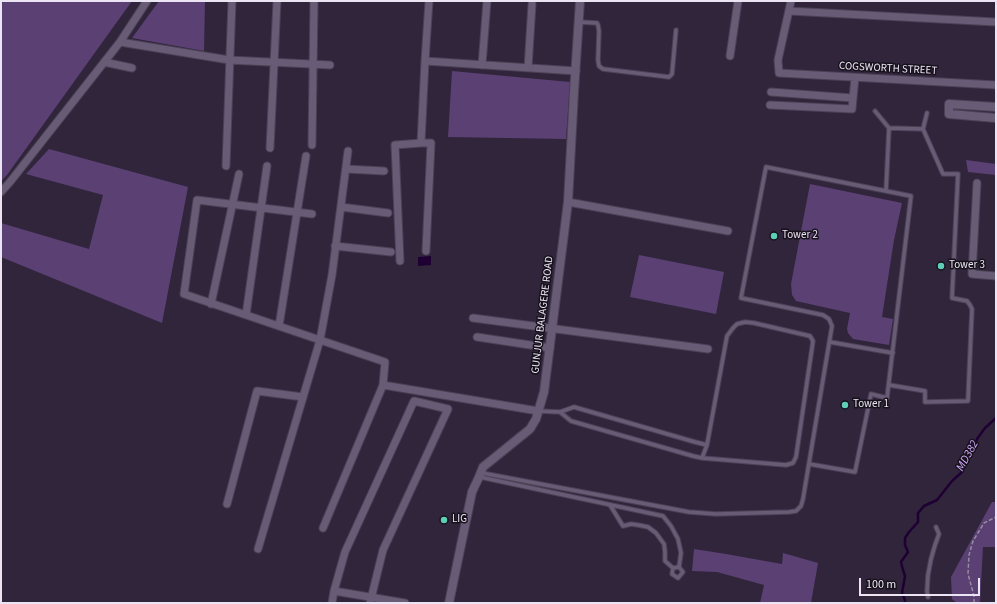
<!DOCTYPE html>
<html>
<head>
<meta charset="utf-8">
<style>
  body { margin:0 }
  #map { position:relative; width:997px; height:604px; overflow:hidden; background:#31253c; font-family:"Source Sans 3",sans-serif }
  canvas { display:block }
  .frame { position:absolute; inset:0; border:2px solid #ebe4f3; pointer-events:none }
  .scale { position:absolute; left:859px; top:578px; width:121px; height:18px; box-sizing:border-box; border:2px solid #ebe4f3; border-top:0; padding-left:5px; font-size:12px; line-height:14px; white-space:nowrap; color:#ebe4f3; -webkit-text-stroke:3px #16111b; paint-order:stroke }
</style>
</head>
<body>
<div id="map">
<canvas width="997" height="604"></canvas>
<div class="frame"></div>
<div class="scale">100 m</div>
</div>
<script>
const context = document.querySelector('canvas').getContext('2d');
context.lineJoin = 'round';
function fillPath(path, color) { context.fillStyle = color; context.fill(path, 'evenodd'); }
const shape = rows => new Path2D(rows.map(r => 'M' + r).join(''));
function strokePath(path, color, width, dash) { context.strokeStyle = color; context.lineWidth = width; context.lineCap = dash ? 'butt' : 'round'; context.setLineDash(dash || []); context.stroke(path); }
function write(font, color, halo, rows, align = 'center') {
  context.font = font + ' "Source Sans 3",sans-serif'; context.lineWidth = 3; context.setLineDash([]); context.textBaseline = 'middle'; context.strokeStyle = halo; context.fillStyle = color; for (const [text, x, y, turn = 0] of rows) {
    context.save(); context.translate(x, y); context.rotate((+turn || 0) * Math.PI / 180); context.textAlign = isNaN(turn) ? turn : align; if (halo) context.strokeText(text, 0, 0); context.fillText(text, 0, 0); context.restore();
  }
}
fillPath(shape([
  [3,1,132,1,7,175,1,181,1,7],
  [159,1,205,1,204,51,132,38],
  [452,71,570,82,566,139,448,137],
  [49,149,188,187,162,323,1,257,1,223,89,249,103,195,26,174],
  [966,160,996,164,996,175,968,172],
  [810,184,902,203,894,240,882,317,893,319,889,345,853,339,848,333,847,329,850,313,796,301,792,295,791,284],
  [639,255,724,272,716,314,630,297],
  [992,502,996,502,996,547,983,547,980,603,957,603,952,599,951,577],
  [694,549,726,554,782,564,783,553,818,563,811,603,760,603,764,585,717,572,692,571]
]), '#5b4074');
fillPath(shape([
  [431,256,431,265,418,266,418,257]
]), '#1e0033');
strokePath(shape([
  [905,603,905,600,902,593,905,576,903,570,901,562,908,552,905,545,905,538,909,532,918,522,918,513,924,506,937,500,952,481,962,472,966,459,974,449,977,439,985,428,996,418]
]), '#1e0033', 2.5);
const service = shape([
  [579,22,597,23,598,25,599,31,598,60,599,66,603,69,669,77,672,74,676,30],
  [875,111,889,128,923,129,943,174,958,174,952,298,967,301,970,305,972,309,968,401,925,402,925,391,889,385],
  [923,129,927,113],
  [830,342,893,353],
  [538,411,560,412,574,407,695,442,707,445],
  [560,412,571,421,693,456,702,458,786,465,793,463,796,457,812,348,813,341,810,336,754,323,745,322,737,324,733,328,727,336,707,445,702,458],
  [809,464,855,472,871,394,887,398,911,196,886,191],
  [482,473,689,512,716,514,789,512,796,511,801,506,803,499,832,326,829,319,823,315,741,298,766,167,886,191,889,128],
  [480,477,663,516,671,526,678,539,681,553,679,567,683,572,678,578,672,574,673,568,679,567],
  [610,505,623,526,631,524,638,525,648,527,656,533,664,544,665,552,665,561,673,568],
  [928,597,927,591,928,575,931,559,935,545,939,534,936,527]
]);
const minor = shape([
  [429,1,425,61,576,71],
  [791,1,778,60,779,73,996,85],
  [789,11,996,22],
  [120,42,229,60,330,65],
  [730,56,738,1],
  [104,62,132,68],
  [482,65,487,1],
  [528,68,532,4],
  [771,92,853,98,855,78],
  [770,105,852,109,853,98],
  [421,143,425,61],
  [312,145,314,1],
  [270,148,277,1],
  [226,166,232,1],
  [346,169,384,171],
  [977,183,972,274,996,276],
  [1,192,10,182,120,42,147,1],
  [568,202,728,231],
  [341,207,388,213],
  [312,214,197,200,184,294,385,362,383,385,323,528],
  [335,246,391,252],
  [400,261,395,145,421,143,431,143,426,251],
  [211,304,239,174],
  [246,315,267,166],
  [473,318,708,349],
  [279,326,306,156],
  [477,337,550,348],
  [383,385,538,411],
  [227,504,257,391,303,397],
  [258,549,320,340,332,275,348,151],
  [334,591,405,603],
  [332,603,334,591,345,552,414,401,448,409,383,550,370,603]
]);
const tertiary = shape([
  [996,107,949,104,949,114,996,118],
  [449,603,472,492,479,477,483,467,530,429,536,419,544,392,568,202,574,92,580,1]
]);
strokePath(service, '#4b4155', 5.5);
strokePath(minor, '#4b4155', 9);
strokePath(tertiary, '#4b4155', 10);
strokePath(shape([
  [974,603,974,596,968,574,969,555,973,541,984,523,996,517]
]), '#968c9f', 1.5, [4, 2]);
strokePath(service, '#685b76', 3.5);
strokePath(minor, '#685b76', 7);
strokePath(tertiary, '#685b76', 8);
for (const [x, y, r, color] of [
  [774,236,4,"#5eceb7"],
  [941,266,4,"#5eceb7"],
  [845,405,4,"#5eceb7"],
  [444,520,4,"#5eceb7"]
]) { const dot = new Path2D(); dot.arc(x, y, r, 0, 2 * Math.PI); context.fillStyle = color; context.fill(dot); strokePath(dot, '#16111b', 1.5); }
write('11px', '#ebe4f3', '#16111b', [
  ["COGSWORTH STREET",888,69,3],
  ["GUNJUR BALAGERE ROAD",543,315,-83]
]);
write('11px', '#ebe4f3', '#16111b', [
  ["Tower 2",782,236],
  ["Tower 3",949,266],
  ["Tower 1",853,405],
  ["LIG",452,520]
], 'left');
write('italic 12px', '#d4aafe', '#16111b', [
  ["MD382",968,456,-61]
]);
</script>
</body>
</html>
